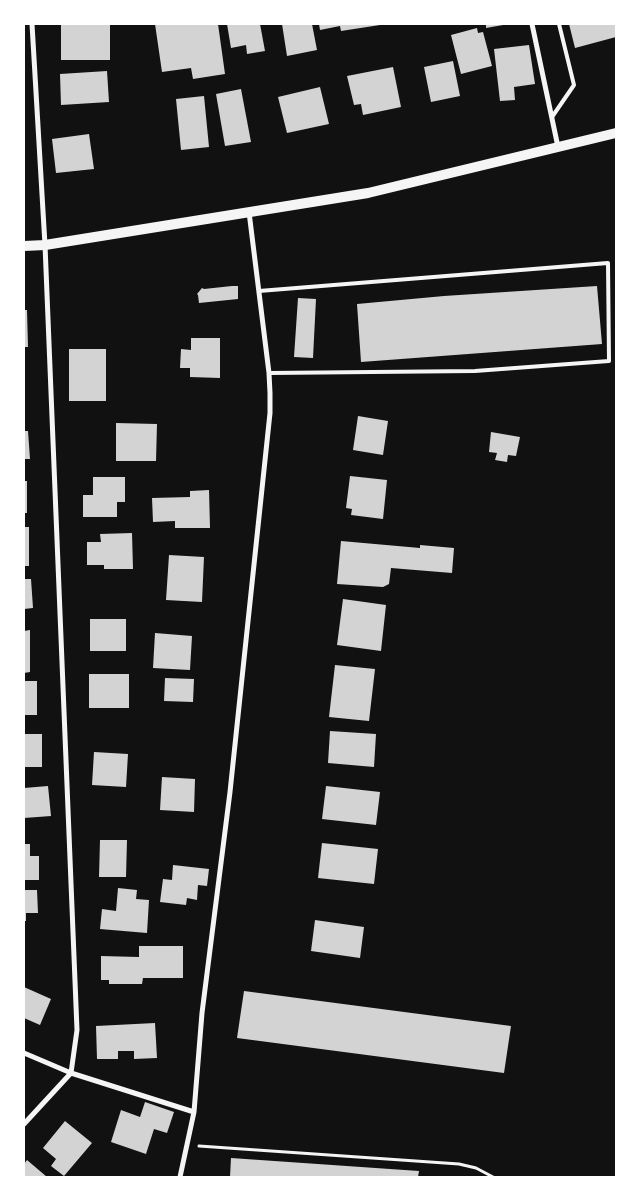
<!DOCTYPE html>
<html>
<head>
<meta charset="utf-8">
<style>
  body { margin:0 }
  #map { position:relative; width:640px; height:1201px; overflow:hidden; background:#111; font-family:"Golos Text",sans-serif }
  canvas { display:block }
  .frame { position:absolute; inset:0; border:25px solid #fff; pointer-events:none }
</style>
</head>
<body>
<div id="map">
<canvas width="640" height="1201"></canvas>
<div class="frame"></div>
</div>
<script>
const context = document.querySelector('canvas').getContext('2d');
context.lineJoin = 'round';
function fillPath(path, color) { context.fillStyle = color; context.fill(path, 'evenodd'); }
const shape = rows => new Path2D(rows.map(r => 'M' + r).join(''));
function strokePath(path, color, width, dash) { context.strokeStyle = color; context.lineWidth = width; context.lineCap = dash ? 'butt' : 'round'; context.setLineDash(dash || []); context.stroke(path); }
fillPath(shape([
  [61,24,110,24,110,60,61,60],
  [155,24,218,24,225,74,193,79,191,68,162,72],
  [227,24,260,24,265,51,247,54,246,45,231,48],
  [282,24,312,24,317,50,287,56],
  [319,24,379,24,380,25,341,31,340,26,320,30],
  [486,24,503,24,503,25,486,28],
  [569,24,616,24,616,37,575,48],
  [477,28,478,33,483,32,492,66,461,74,451,35],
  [529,45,535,84,514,87,515,100,500,101,494,49],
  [453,61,460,96,431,102,424,67],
  [393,67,401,107,363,115,361,104,354,105,347,76],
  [107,71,109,102,61,105,60,74],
  [320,87,329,124,287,133,278,97],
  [241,89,251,142,225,146,216,94],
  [204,96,209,147,181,150,176,99],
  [89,134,94,169,56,173,52,139],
  [232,286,238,286,238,299,199,303,198,295,197,294,202,288,204,289],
  [597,286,602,344,361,362,357,304,444,296],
  [298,298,316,299,313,358,294,357],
  [24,310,27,310,28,347,24,347],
  [191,338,220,338,220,378,190,377,190,368,180,368,181,349,191,350],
  [69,349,106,349,106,401,69,401],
  [358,416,388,421,383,455,353,450],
  [116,423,157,424,156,461,116,461],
  [24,431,28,431,30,459,24,459],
  [491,432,520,437,516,456,508,455,507,462,495,460,497,453,489,452],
  [350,476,387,480,383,519,351,515,352,509,346,508],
  [93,477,125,477,125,502,117,502,117,517,83,517,83,495,93,495],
  [24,481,27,481,27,513,24,513],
  [209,490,210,528,175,528,175,521,153,522,152,498,190,497,190,491],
  [24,527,29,527,29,566,24,566],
  [132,533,133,569,104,569,104,565,87,565,87,542,101,542,100,534],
  [341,541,420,548,420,545,454,548,452,573,391,568,389,584,383,587,337,584],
  [169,555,204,557,202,602,166,600],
  [24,579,31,579,33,608,24,609],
  [343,599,386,605,381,651,337,645],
  [90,619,126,619,126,651,90,651],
  [30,630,30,672,24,673,24,631],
  [155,633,192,636,190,670,153,668],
  [335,665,375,669,369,721,329,717],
  [89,674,129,674,129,708,89,708],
  [165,678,194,679,193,702,164,701],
  [24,681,37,681,37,715,24,715],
  [330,731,376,734,374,767,328,763],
  [24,734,42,734,42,767,24,767],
  [94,752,128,754,126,787,92,785],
  [162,777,195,779,194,812,160,810],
  [48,786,51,816,24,818,24,788],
  [326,786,380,792,376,825,322,819],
  [100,840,127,840,126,877,99,877],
  [322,843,378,849,374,884,318,878],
  [24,844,30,844,30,856,39,856,39,880,24,880],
  [173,865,209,869,207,886,198,885,197,900,187,898,186,905,160,902,163,879,172,880],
  [118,888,137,890,136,899,149,900,147,933,100,929,102,909,116,911],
  [24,890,37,890,38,913,26,913,26,921,24,921],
  [315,920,364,927,360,958,311,951],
  [139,946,183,946,183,978,143,978,142,984,109,984,109,980,101,980,101,956,139,957],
  [24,987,51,999,40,1025,24,1018],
  [244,991,511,1026,504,1073,237,1038],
  [155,1023,157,1058,134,1059,134,1051,118,1051,118,1059,97,1059,96,1026],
  [145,1102,174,1112,167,1133,154,1129,146,1154,111,1142,121,1110,140,1117],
  [65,1121,92,1143,64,1176,51,1166,56,1159,43,1148],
  [231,1158,419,1171,418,1177,230,1177],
  [27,1160,47,1177,24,1177,24,1164]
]), '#d3d3d3');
strokePath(shape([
  [199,1146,459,1164,476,1168,493,1177]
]), '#f5f5f5', 3);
strokePath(shape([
  [552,117,574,85,559,24],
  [259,291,608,263,609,361,475,371,269,373]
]), '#f5f5f5', 4);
strokePath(shape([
  [532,24,558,147],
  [24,1053,71,1073,194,1112],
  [24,1124,71,1073,77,1030,45,245,32,24],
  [180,1177,194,1112,202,1013,230,792,270,413,270,393,269,373,249,212]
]), '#f5f5f5', 5);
strokePath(shape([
  [24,246,45,245,368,193,616,133]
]), '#f5f5f5', 10);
</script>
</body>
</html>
